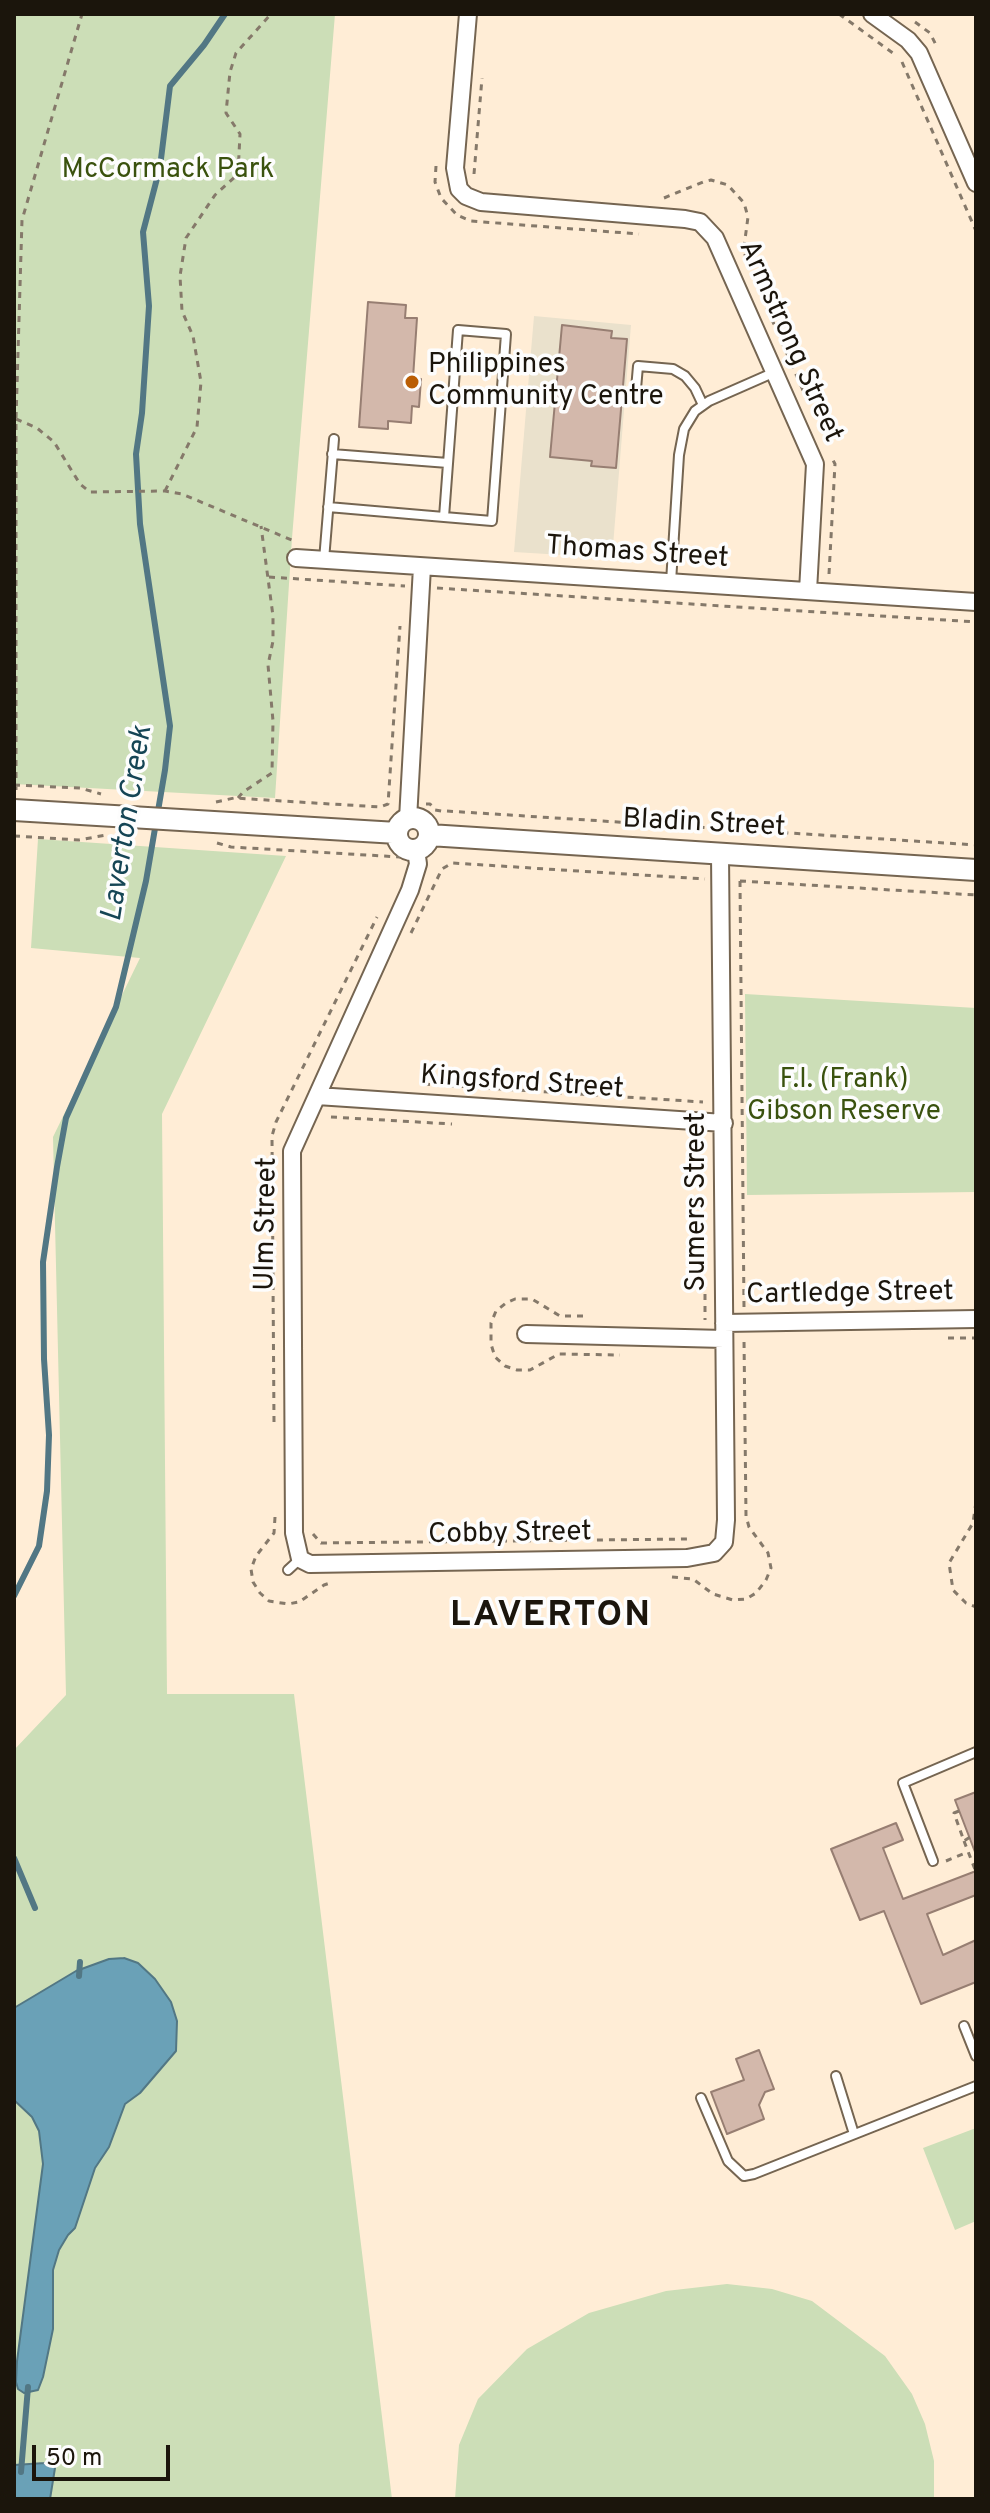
<!DOCTYPE html>
<html>
<head>
<meta charset="utf-8">
<style>
  body { margin:0 }
  #map { position:relative; width:990px; height:2513px; overflow:hidden; background:#ffedd6; font-family:Overpass,sans-serif }
  canvas { display:block }
  .frame { position:absolute; inset:0; border:16px solid #1b150c; pointer-events:none }
  .scale { position:absolute; left:32px; top:2445px; width:138px; height:36px; box-sizing:border-box; border:4px solid #1b150c; border-top:0; padding-left:10px; font-size:24px; line-height:28px; white-space:nowrap; color:#1b150c; -webkit-text-stroke:6px #fdfdfd; paint-order:stroke }
</style>
</head>
<body>
<div id="map">
<canvas width="990" height="2513"></canvas>
<div class="frame"></div>
<div class="scale">50 m</div>
</div>
<script>
const context = document.querySelector('canvas').getContext('2d');
context.lineJoin = 'round';
function fillPath(path, color) { context.fillStyle = color; context.fill(path, 'evenodd'); }
const shape = rows => new Path2D(rows.map(r => 'M' + r).join(''));
function strokePath(path, color, width, dash) { context.strokeStyle = color; context.lineWidth = width; context.lineCap = dash ? 'butt' : 'round'; context.setLineDash(dash || []); context.stroke(path); }
function write(font, color, halo, rows, align = 'center') {
  context.font = font + ' Overpass,sans-serif'; context.lineWidth = 7; context.setLineDash([]); context.textBaseline = 'middle'; context.strokeStyle = halo; context.fillStyle = color; for (const [text, x, y, turn = 0] of rows) {
    context.save(); context.translate(x, y); context.rotate((+turn || 0) * Math.PI / 180); context.textAlign = isNaN(turn) ? turn : align; if (halo) context.strokeText(text, 0, 0); context.fillText(text, 0, 0); context.restore();
  }
}
fillPath(shape([
  [534,316,631,325,612,558,514,552]
]), '#eae1cc');
fillPath(shape([
  [14,14,335,14,292,538,275,798,14,784],
  [38,839,286,856,162,1114,167,1694,294,1694,392,2499,14,2499,14,1750,66,1695,53,1137,140,958,31,948],
  [745,994,976,1008,976,1192,747,1195],
  [976,2128,976,2221,955,2230,923,2148],
  [727,2284,772,2289,812,2301,885,2356,912,2394,925,2424,934,2461,934,2499,455,2499,459,2445,478,2399,527,2349,589,2313,666,2291]
]), '#ccdeb7');
const water = shape([
  [124,1958,138,1963,155,1979,171,2002,177,2021,176,2051,140,2093,125,2104,109,2147,95,2168,75,2228,68,2235,59,2250,53,2270,53,2329,43,2377,38,2390,24,2393,18,2389,16,2382,17,2361,43,2164,39,2131,32,2117,14,2100,14,2008,76,1971,109,1959,124,1958],
  [45,2463,53,2464,55,2468,50,2499,14,2499,14,2465,45,2463]
]);
fillPath(water, '#6aa1b7');
strokePath(water, '#527784', 2);
strokePath(shape([
  [14,1596,39,1546,47,1491,49,1435,44,1359,43,1262,57,1167,66,1118,116,1007,146,881,165,770,170,726,140,524,136,454,142,413,149,306,143,232,160,167,170,86,204,45,225,14],
  [14,1858,35,1908],
  [79,1976,80,1962],
  [21,2472,28,2387]
]), '#527784', 6);
const building = shape([
  [368,302,406,305,405,318,417,318,413,378,421,379,419,407,412,406,411,423,388,421,388,429,359,427,368,302],
  [562,325,612,331,611,338,627,339,616,468,591,466,592,461,550,457,562,325],
  [976,1792,976,1852,975,1852,955,1800,976,1792],
  [896,1823,903,1840,883,1848,903,1899,976,1871,976,1895,927,1914,943,1955,976,1940,976,1982,921,2004,884,1911,860,1920,831,1849,896,1823],
  [759,2050,774,2089,765,2092,759,2105,764,2119,727,2134,711,2092,744,2080,736,2059,759,2050]
]);
fillPath(building, '#d3b8ab');
strokePath(building, '#977e72', 2);
const service = shape([
  [636,389,638,366,673,369,685,376,695,388,703,405],
  [332,454,448,463],
  [328,507,444,517,492,521,506,334,458,330,444,517],
  [324,560,334,439],
  [671,582,679,455,684,429,695,411,709,401,775,372],
  [288,1570,300,1559],
  [933,1861,903,1783,976,1752],
  [964,2026,976,2056],
  [836,2076,854,2134],
  [701,2098,728,2161,744,2176,754,2174,976,2086]
]);
const minor = shape([
  [468,14,455,168,459,189,466,196,481,202,685,219,700,222,715,238,815,464,808,591],
  [872,14,908,40,919,53,976,183],
  [296,558,976,602],
  [408,819,422,567],
  [416,850,418,864,410,890,292,1151,294,1533,300,1559,310,1564,687,1558,714,1553,724,1542,726,1520,720,854],
  [317,1096,724,1123],
  [724,1323,976,1319],
  [526,1334,724,1339]
]);
const tertiary = shape([
  [14,810,397,833],
  '397 834a16 16 0 1 1 32 0a16 16 0 1 1-32 0Z',
  [429,835,976,870]
]);
strokePath(service, '#756551', 12);
strokePath(minor, '#756551', 20);
strokePath(tertiary, '#756551', 24);
strokePath(shape([
  [839,14,897,56],
  [915,22,930,33,936,45],
  [902,62,976,231],
  [436,166,435,182,441,198,457,215,471,221,639,234],
  [474,174,482,78],
  [664,198,703,182,711,180,728,185,744,203,748,217,744,247,746,261],
  [762,297,809,404],
  [16,419,37,428,54,442,80,484,90,492,165,491,182,494,294,541],
  [165,491,197,427,201,382,193,336,182,311,180,276,186,238,215,195,238,174,240,134,226,113,230,72,236,53,271,14],
  [829,574,835,464,832,458],
  [269,577,405,586],
  [437,588,976,622],
  [14,785,80,788,101,794],
  [16,790,16,419,22,220,82,14],
  [238,798,243,792,272,773,273,721,268,665,273,641,273,616,261,526],
  [216,802,234,798,380,807,388,804,400,626],
  [426,804,430,804,435,810,447,812],
  [447,811,976,845],
  [14,836,79,840,106,835],
  [217,843,231,847,400,857],
  [740,881,744,1308],
  [740,881,976,895],
  [411,933,442,869,452,863,705,879],
  [424,1084,703,1102],
  [331,1117,452,1124],
  [705,1282,705,1320],
  [583,1316,560,1316,532,1299,515,1299,506,1303,496,1311,491,1323,491,1344,495,1357,505,1366,517,1370,530,1370,559,1354,620,1355],
  [948,1338,976,1338],
  [274,1422,272,1136,276,1122,377,917],
  [976,1502,973,1523,949,1563,953,1590,966,1603,976,1607],
  [275,1517,274,1533,256,1556,251,1569,253,1582,260,1593,269,1601,288,1604,299,1602,324,1585,333,1582],
  [313,1534,321,1543,689,1539],
  [672,1577,693,1579,713,1594,733,1600,746,1599,756,1593,766,1580,771,1568,768,1553,749,1527,746,1516,744,1339],
  [959,1811,954,1813,964,1841,976,1833],
  [964,1841,976,1872],
  [946,1861,968,1852]
]), '#85796a', 3, [6, 6]);
strokePath(service, '#fff', 8);
strokePath(minor, '#fff', 16);
strokePath(tertiary, '#fff', 20);
for (const [x, y, r, color] of [
  [412,382,8,"#ba5e05"]
]) { const dot = new Path2D(); dot.arc(x, y, r, 0, 2 * Math.PI); context.fillStyle = color; context.fill(dot); strokePath(dot, '#fdfdfd', 3); }
write('28px', '#3a520e', '#fdfdfd', [
  ["McCormack Park",168,171],
  ["F.I. (Frank)",844,1081],
  ["Gibson Reserve",844,1113]
]);
write('28px', '#1b150c', '#fdfdfd', [
  ["Armstrong Street",789,342,66],
  ["Thomas Street",637,554,4],
  ["Bladin Street",704,825,3],
  ["Kingsford Street",522,1084,4],
  ["Sumers Street",698,1202,-90],
  ["Ulm Street",268,1224,-89],
  ["Cartledge Street",850,1295,-1],
  ["Cobby Street",510,1535,-1]
]);
write('28px', '#1b150c', '#fdfdfd', [
  ["Philippines",428,366],
  ["Community Centre",428,398]
], 'left');
write('italic 30px', '#154555', '#fdfdfd', [
  ["Laverton Creek",129,824,-81]
]);
context.letterSpacing = '2px';
write('bold 36px', '#1b150c', '#fdfdfd', [
  ["LAVERTON",551,1618]
]);
context.letterSpacing = '0px';
</script>
</body>
</html>
